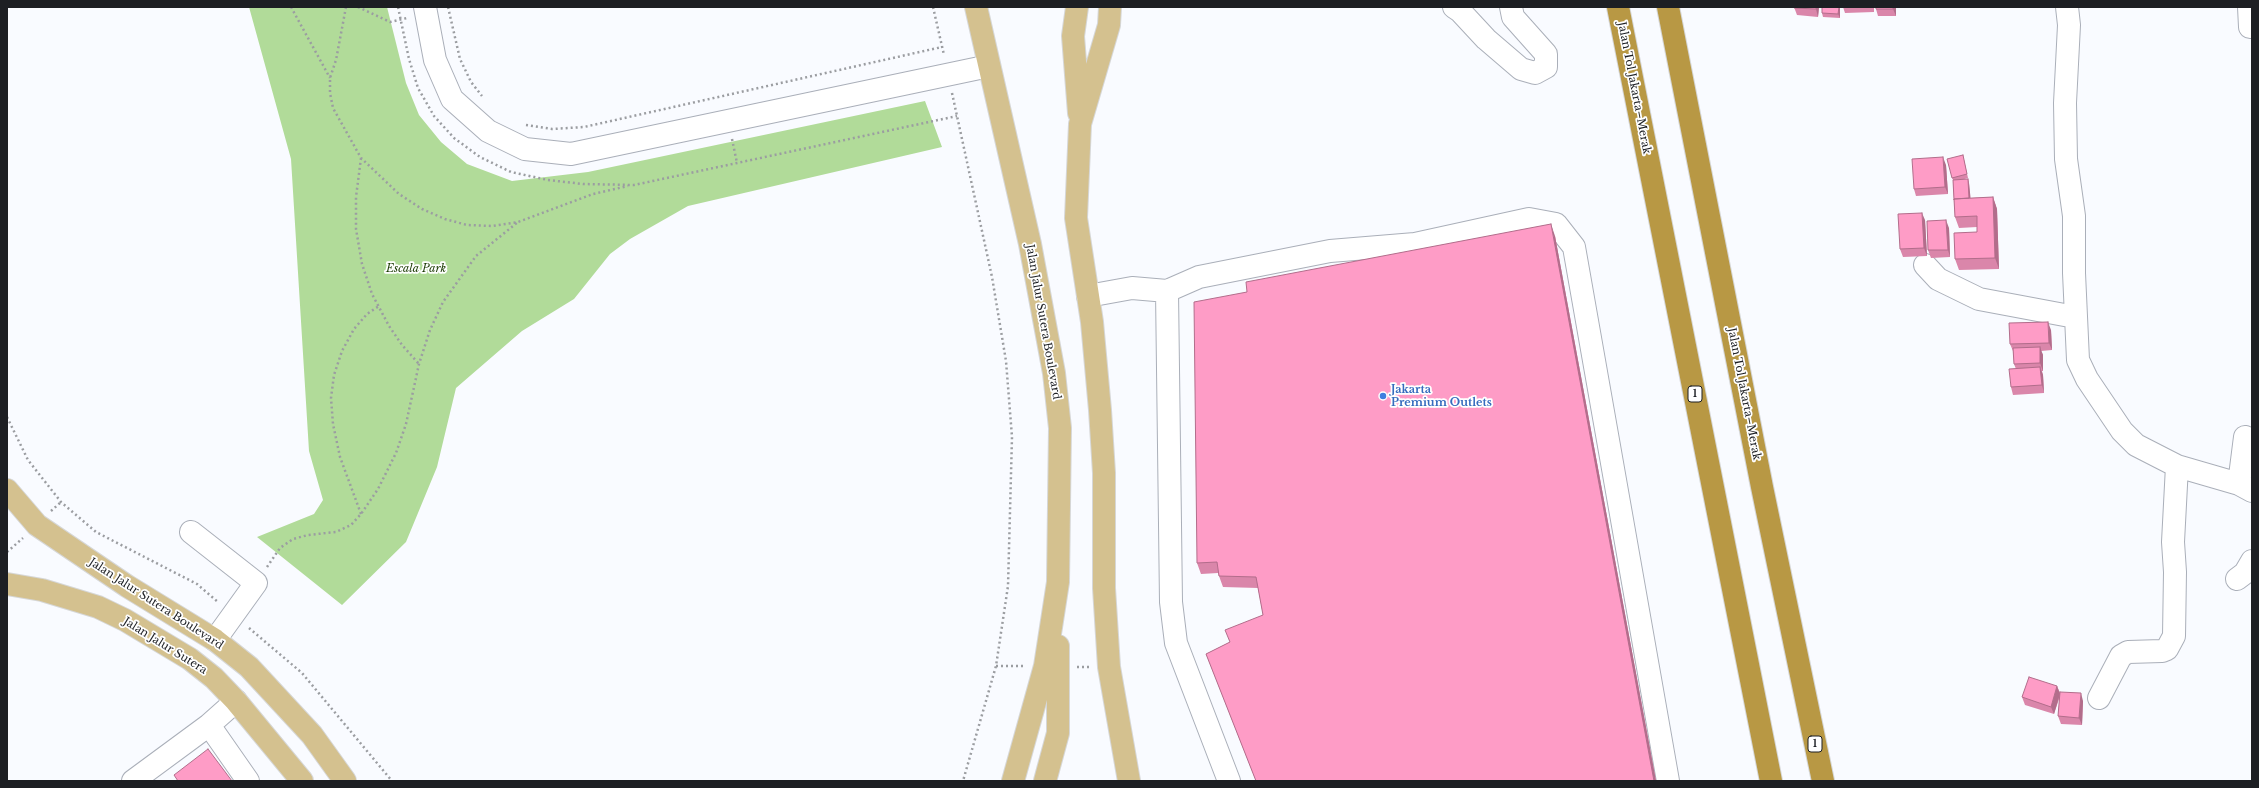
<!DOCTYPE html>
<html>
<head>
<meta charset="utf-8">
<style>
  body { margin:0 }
  #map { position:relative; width:2259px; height:788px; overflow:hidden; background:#f9fbff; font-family:"Libre Baskerville",serif }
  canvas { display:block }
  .frame { position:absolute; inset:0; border:8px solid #1d1f23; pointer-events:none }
</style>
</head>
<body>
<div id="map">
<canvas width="2259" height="788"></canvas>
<div class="frame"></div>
</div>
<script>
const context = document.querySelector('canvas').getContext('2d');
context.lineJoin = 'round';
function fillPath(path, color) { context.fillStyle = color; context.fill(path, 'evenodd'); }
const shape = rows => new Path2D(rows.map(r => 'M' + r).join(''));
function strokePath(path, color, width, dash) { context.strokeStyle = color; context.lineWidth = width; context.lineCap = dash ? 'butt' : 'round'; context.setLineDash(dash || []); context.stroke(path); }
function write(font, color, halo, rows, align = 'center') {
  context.font = font + ' "Libre Baskerville",serif'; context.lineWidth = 3.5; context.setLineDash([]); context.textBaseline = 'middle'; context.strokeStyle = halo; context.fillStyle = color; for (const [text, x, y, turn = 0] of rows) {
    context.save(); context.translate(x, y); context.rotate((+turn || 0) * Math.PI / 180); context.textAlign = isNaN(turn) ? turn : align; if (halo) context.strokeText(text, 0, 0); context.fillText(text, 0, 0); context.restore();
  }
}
fillPath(shape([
  [249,7,387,7,406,83,419,115,441,142,467,164,512,181,588,172,925,101,942,147,688,206,630,239,610,254,574,299,522,331,456,388,437,467,406,542,342,605,257,537,314,514,323,500,309,451,291,159]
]), '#b1db99');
const minor = shape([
  [425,7,435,60,452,99,488,131,525,149,571,154,989,66],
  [1454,7,1460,11,1486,39,1521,69,1535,73,1546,67,1546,54,1513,17,1511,7],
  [2067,7,2069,25,2065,103,2066,159,2074,216,2074,273,2078,360,2087,379,2122,431,2136,445,2177,466,2239,484,2252,491],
  [2249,7,2250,27],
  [1925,265,1938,279,1979,299,2075,317],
  [1167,291,1171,602,1176,643,1229,781],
  [1088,296,1132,288,1167,291,1199,277,1330,251,1415,244,1529,219,1556,224,1574,247,1668,781],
  [2239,484,2245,437],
  [191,532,256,583,215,640],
  [2237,579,2245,573,2252,561],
  [2099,698,2121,656,2128,652,2162,651,2167,649,2174,636,2175,572,2173,542,2177,466],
  [209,725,248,781],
  [133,781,209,725,236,701]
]);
const major = shape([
  [976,7,1030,244,1054,373,1060,428,1058,582,1045,666,1013,781],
  [1077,7,1073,36,1079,113],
  [1110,7,1109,25,1080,124,1076,218,1092,322,1100,410,1104,473,1104,588,1109,667,1129,781],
  [7,490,37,525,127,586,215,640,249,667,312,735,345,781],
  [7,584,42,590,98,607,125,620,190,659,214,678,236,701,302,781],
  [1045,781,1058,733,1058,646]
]);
const highway = shape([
  [1618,7,1771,781],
  [1668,7,1762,487,1823,781]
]);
strokePath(minor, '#aaafb9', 24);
strokePath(major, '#d6d7d7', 24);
strokePath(highway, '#d6d7d7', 24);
strokePath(shape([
  [291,7,330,78],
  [346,7,336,60,330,78,330,93,333,108,361,158,399,194,422,209,445,219,467,225,492,226,518,222,593,194,628,186],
  [358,7,390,22,407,18],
  [398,7,409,59,418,88,434,116,454,138,480,157,511,172,548,180,583,184,634,185,957,116],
  [448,7,460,59,471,82,482,96],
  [933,7,944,55],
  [952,93,992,277,1006,361,1012,437,1008,586,996,666,963,781],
  [526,125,552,129,584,127,942,47],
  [732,139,737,163],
  [361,158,356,197,356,229,362,264,372,294,389,326,402,345,419,364],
  [7,417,28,460,61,502,96,532,197,584,218,602],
  [51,511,61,502],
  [361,514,340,457,333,424,331,398,334,375,342,351,354,329,367,314,379,306],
  [7,552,23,538],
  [267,567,280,548,293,539,308,535,336,532,351,525,361,514,378,489,396,453,406,424,419,364,430,330,443,302,476,256,518,222],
  [249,628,302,673,392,781],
  [996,666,1024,666],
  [1077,667,1090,667]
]), '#9b9da1', 2.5, [2, 3]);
strokePath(minor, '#fff', 22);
strokePath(major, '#d4c18f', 22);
strokePath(highway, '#b89844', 22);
fillPath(shape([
  [1794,7,1819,7,1818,17,1797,15],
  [1822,7,1840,7,1840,18,1823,17,1822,13],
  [1843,7,1874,7,1874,12,1845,13],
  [1896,7,1896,16,1878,16,1876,9],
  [1963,155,1968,178,1961,180,1968,179,1969,183,1970,198,1993,197,1997,209,1999,269,1959,270,1955,259,1977,232,1977,227,1959,228,1955,217,1953,180,1952,178],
  [1946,165,1948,194,1916,196,1914,189],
  [1925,220,1927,256,1903,257,1900,249],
  [1949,228,1950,257,1931,258,1928,250],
  [1555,236,1656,781,1256,781,1206,654,1230,642,1263,615,1258,588,1223,587,1219,576,1218,573,1201,574,1197,563],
  [2051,330,2052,350,2041,351,2043,355,2043,371,2042,371,2043,375,2044,393,2013,395,2011,387,2016,369,2014,364,2013,351,2010,344],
  [2057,686,2060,693,2083,701,2082,725,2061,724,2058,716,2060,696,2054,714,2025,705,2022,697]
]), '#da86aa');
fillPath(shape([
  [1816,7,1819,7,1818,17,1816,9],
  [1839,7,1840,7,1840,18,1838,14],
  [1893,7,1896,7,1896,16,1893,9],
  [1943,157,1946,165,1948,194,1945,187],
  [1968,179,1969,183,1971,202,1969,198],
  [1993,197,1997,209,1999,269,1995,258],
  [1922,213,1925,220,1927,256,1924,248],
  [1946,220,1949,228,1950,257,1948,250],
  [1551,224,1555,236,1656,781,1654,781],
  [2048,322,2051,330,2052,350,2049,343],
  [2040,347,2043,355,2043,371,2040,363],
  [2040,367,2043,375,2044,393,2042,385],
  [2057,686,2060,694,2054,714,2051,707],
  [2081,693,2083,701,2082,725,2079,718]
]), '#b26d8b');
const building = shape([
  [1794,7,1816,7,1816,9,1794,8,1794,7],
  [1822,7,1839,7,1838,14,1822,13,1822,7],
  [1876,7,1893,7,1893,9,1876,9,1876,7],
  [1963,155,1967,174,1952,178,1947,159,1963,155],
  [1943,157,1945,187,1914,189,1912,159,1943,157],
  [1968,179,1969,198,1954,199,1954,200,1953,180,1968,179],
  [1993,197,1995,258,1955,259,1954,233,1977,232,1977,216,1955,217,1954,199,1993,197],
  [1922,213,1924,248,1900,249,1898,214,1922,213],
  [1946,220,1948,250,1928,250,1927,221,1946,220],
  [1551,224,1654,781,1256,781,1206,654,1230,642,1225,630,1263,615,1256,577,1219,576,1217,562,1197,563,1194,302,1247,292,1246,282,1551,224],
  [2048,322,2049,343,2010,344,2009,323,2048,322],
  [2040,347,2040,363,2014,364,2013,348,2040,347],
  [2040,367,2042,385,2011,387,2009,369,2040,367],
  [2029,677,2057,686,2051,707,2022,697,2029,677],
  [2060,692,2081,693,2079,718,2058,716,2060,692],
  [208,749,232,781,178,781,174,775,208,749]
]);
fillPath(building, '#fe9cc6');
strokePath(building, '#b26d8b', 1);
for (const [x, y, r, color] of [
  [1383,396,4,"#3f7fe0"]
]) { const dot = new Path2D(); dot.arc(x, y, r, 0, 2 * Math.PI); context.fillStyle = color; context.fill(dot); strokePath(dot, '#fff', 1.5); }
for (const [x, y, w] of [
  [1695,394,14],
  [1815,744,14]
]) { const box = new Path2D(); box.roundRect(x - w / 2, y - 8, w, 16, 3); context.fillStyle = '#fff'; context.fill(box); strokePath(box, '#1d1f23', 1); }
write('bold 10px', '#1d1f23', null, [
  ["1",1695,394],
  ["1",1815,744]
]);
write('11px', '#1d1f23', '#fff', [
  ["Jalan Tol Jakarta–Merak",1634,88,79],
  ["Jalan Jalur Sutera Boulevard",1043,322,80],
  ["Jalan Tol Jakarta–Merak",1744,394,79],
  ["Jalan Jalur Sutera Boulevard",156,604,33],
  ["Jalan Jalur Sutera",165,646,32]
]);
write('italic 11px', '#193a00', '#fff', [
  ["Escala Park",416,269]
]);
write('bold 11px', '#366cbe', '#fff', [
  ["Jakarta",1391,390],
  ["Premium Outlets",1391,403]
], 'left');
</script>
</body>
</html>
